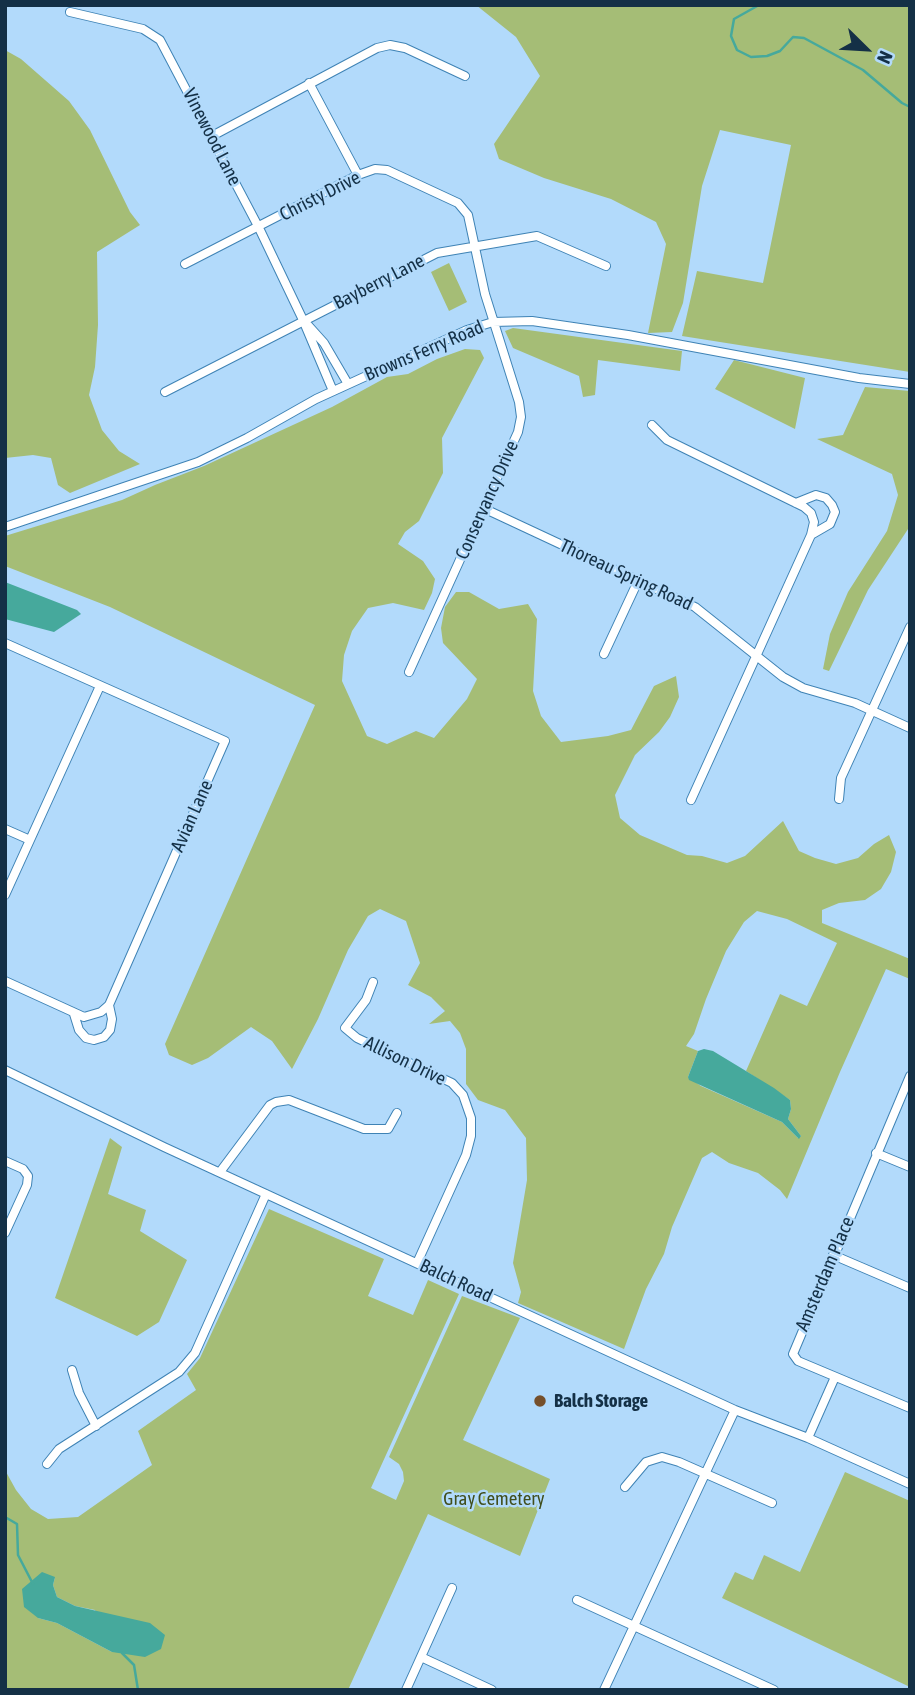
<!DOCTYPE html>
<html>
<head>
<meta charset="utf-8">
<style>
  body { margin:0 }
  #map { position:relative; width:915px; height:1695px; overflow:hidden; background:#b2dafb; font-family:"Asap Condensed",sans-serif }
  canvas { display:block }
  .frame { position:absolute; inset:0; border:7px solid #143046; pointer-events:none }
  .north { position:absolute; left:831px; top:14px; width:70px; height:70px; -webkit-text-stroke:5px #b2dafb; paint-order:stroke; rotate:114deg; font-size:19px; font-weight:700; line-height:28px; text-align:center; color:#143046 }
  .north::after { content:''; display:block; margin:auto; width:24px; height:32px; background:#143046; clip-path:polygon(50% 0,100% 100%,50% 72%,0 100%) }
</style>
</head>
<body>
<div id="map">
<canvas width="915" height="1695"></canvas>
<div class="frame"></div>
<div class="north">N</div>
</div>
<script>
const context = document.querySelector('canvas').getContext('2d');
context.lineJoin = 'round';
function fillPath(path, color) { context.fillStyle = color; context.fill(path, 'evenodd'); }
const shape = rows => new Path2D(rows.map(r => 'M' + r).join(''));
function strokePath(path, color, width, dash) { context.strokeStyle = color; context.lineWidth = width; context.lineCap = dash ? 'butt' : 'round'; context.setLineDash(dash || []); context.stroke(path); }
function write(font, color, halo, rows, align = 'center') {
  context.font = font + ' "Asap Condensed",sans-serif'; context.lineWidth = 5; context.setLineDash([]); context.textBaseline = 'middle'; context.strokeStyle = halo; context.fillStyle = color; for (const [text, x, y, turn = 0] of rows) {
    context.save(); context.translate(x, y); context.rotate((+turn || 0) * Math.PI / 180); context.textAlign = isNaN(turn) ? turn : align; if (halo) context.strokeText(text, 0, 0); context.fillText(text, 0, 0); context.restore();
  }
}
fillPath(shape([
  [476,5,910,5,910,372,682,336,697,271,763,283,791,145,720,130,702,186,683,303,672,332,648,333,666,244,656,222,611,199,544,178,499,159,494,144,540,76,516,37],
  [5,50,21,59,69,101,90,130,130,212,140,225,97,252,98,325,95,367,89,395,102,430,119,451,140,464,70,493,58,485,51,458,33,455,5,458],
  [449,263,467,302,449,311,431,272],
  [513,328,682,351,680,371,598,360,595,395,583,397,579,376,513,348,505,331],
  [465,349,480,350,484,358,442,438,443,473,419,521,405,532,398,544,423,561,435,579,432,593,424,610,393,603,368,608,352,631,344,655,342,681,367,736,387,744,416,731,434,738,467,699,477,679,443,643,441,628,445,607,456,592,469,592,499,609,528,604,537,619,533,691,541,716,561,742,608,736,631,730,654,686,676,676,679,697,670,717,659,732,635,755,615,795,620,818,640,835,687,855,702,856,727,863,745,856,783,821,799,851,815,858,836,864,858,858,874,844,889,835,896,852,891,872,881,889,865,900,839,903,822,910,822,923,910,959,910,979,886,969,840,1072,787,1199,780,1190,758,1173,729,1163,712,1152,702,1158,672,1227,664,1254,646,1289,624,1349,518,1303,521,1292,513,1263,527,1180,526,1138,505,1110,478,1100,466,1084,466,1049,460,1033,450,1021,429,1024,445,1011,431,997,408,985,420,963,406,921,380,909,368,916,348,950,318,1019,292,1069,272,1041,251,1027,208,1058,192,1065,169,1055,165,1044,315,705,110,607,5,566,5,536,122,500,155,485,204,466,332,407,387,377,408,374,437,359],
  [757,911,787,919,837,943,807,1006,780,994,746,1071,790,1100,791,1109,788,1119,801,1136,798,1138,782,1122,701,1086,688,1077,698,1051,686,1046,694,1034,706,999,726,951,744,922],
  [734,360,805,378,795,429,715,389],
  [865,387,910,391,910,526,868,590,829,671,823,669,830,634,848,592,887,531,898,495,892,474,817,439,843,435],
  [110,1138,122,1147,108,1194,146,1210,140,1231,187,1260,159,1322,137,1336,55,1298],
  [269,1209,384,1259,368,1296,413,1315,428,1280,459,1294,371,1488,396,1500,404,1481,403,1472,399,1464,389,1457,462,1296,520,1318,463,1440,550,1479,520,1556,428,1514,348,1690,5,1690,5,1470,16,1490,31,1509,48,1519,78,1517,152,1465,138,1431,196,1390,187,1374,200,1358],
  [55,1577,53,1585,57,1597,75,1606,95,1610,112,1652,57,1623,38,1618],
  [845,1472,910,1501,910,1687,722,1598,735,1572,753,1580,764,1555,800,1572]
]), '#a5bd76');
fillPath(shape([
  [5,582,77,610,81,614,54,632,5,619],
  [704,1049,713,1051,774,1088,790,1100,791,1109,788,1119,801,1136,799,1139,782,1122,689,1080,688,1077,698,1051],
  [42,1572,55,1577,53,1585,57,1597,75,1606,150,1623,165,1635,161,1649,145,1657,112,1652,57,1623,38,1618,24,1607,22,1589]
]), '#46a99c');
strokePath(shape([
  [759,5,734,19,731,36,737,50,751,57,767,56,780,51,793,37,804,38,863,70,902,103,910,107],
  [5,1517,17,1524,18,1555,33,1584],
  [122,1653,134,1665,138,1690]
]), '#46a99c', 2.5);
const minor = shape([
  [70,12,143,29,160,40,259,228,303,320,333,391],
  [309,83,358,175],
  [212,136,377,48,390,45,405,48,465,76],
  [185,264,358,175,375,169,387,170,458,203,468,215,485,294,519,402,521,417,518,432,409,672],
  [306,323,324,343,348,384],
  [165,392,437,253,537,236,606,266],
  [652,425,667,440,804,507,811,513,814,522,811,535,691,800],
  [796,503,816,495,826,498,832,505,835,512,830,524,811,535],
  [483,508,695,607,783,677,803,688,855,703,910,728],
  [5,527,198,462,247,438,316,399,467,330,493,322,532,321,628,335,859,378,910,384],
  [5,643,225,741,109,1005,101,1012,84,1017,5,981],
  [604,654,638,581],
  [839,799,841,778,910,627],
  [5,829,30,840],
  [5,895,100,686],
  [373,982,366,1000,345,1028,357,1038,452,1083,463,1095,471,1118,471,1136,466,1155,417,1263],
  [74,1014,79,1030,86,1038,94,1040,104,1037,110,1030,112,1019,109,1005],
  [5,1070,164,1147,735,1410,808,1438,910,1484],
  [910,1076,793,1354,798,1361,910,1408],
  [876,1153,910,1167],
  [5,1161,23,1169,28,1176,27,1185,5,1233],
  [220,1172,270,1105,276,1102,289,1100,364,1129,388,1129,397,1113],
  [833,1255,910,1288],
  [72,1370,79,1393,96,1426],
  [808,1438,835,1377],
  [47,1464,59,1449,179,1372,195,1353,266,1194],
  [625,1487,646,1462,662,1457,679,1462,772,1503],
  [577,1600,774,1690],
  [421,1657,492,1690],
  [406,1690,452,1588],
  [604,1690,735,1410]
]);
strokePath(minor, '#3f83b5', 10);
strokePath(minor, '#fff', 8);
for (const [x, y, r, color] of [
  [540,1401,7,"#754f2b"]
]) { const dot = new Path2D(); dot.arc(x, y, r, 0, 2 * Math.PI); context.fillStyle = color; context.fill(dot); strokePath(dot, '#b2dafb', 2.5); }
write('19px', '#143046', '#b2dafb', [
  ["Vinewood Lane",212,137,63],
  ["Christy Drive",320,196,-27],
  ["Bayberry Lane",379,282,-27],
  ["Browns Ferry Road",424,351,-23],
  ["Conservancy Drive",487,500,-66],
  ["Thoreau Spring Road",626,575,25],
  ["Avian Lane",192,816,-66],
  ["Allison Drive",405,1061,26],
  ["Amsterdam Place",825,1274,-67],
  ["Balch Road",456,1281,25]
]);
write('bold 19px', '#143046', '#b2dafb', [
  ["Balch Storage",554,1401]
], 'left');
write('19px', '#404e1d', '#b2dafb', [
  ["Gray Cemetery",494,1499]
]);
</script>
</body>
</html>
